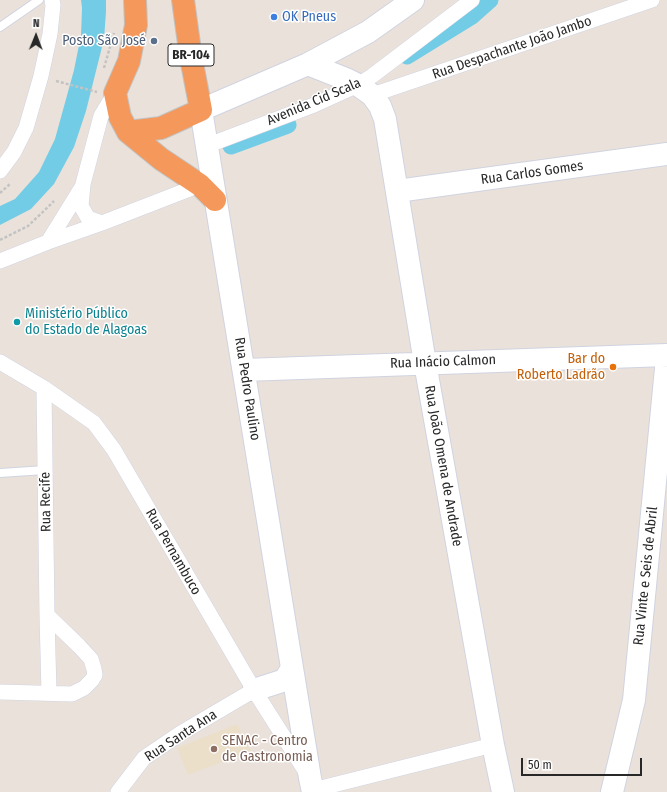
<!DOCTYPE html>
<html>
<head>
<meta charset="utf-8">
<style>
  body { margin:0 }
  #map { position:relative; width:667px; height:792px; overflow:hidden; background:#eae2da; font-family:"Fira Sans Condensed",sans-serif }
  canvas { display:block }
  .north { position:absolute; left:16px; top:16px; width:40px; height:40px; -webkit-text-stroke:3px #fff; paint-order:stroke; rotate:1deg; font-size:11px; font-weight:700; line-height:16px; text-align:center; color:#282828 }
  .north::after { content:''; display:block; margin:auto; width:14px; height:18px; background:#282828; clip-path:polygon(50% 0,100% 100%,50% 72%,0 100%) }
  .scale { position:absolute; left:521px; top:758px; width:121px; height:18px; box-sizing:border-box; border:2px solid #282828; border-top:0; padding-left:5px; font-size:12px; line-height:14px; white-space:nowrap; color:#282828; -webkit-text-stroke:3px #fff; paint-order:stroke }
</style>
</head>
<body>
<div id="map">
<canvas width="667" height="792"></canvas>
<div class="north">N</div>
<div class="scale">50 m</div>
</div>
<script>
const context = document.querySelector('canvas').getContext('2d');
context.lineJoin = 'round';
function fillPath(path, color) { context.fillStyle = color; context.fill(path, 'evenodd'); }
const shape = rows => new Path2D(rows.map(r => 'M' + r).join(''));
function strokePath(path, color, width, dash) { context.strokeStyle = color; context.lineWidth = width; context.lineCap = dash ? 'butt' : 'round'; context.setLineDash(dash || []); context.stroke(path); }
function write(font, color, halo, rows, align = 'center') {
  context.font = font + ' "Fira Sans Condensed",sans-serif'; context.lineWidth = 3; context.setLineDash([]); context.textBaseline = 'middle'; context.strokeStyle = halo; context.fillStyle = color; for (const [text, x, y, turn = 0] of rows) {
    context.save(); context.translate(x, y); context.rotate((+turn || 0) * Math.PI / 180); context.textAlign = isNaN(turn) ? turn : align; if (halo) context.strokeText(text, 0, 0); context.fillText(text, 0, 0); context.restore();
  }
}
fillPath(shape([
  [237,724,251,751,188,775,177,748]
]), '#ebdfca');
fillPath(shape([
  [81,0,106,0,106,12,104,39,86,111,74,147,54,184,31,209,0,225,0,206,15,199,39,172,55,139,74,70,81,35,82,8]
]), '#72cce6');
strokePath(shape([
  [407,56,472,16,490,0],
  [231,146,288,125]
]), '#72cce6', 17);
const lane = shape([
  [0,27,39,0],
  [0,473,45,470]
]);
const street = shape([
  [372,95,652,0],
  [206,146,314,105,358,85,372,76,472,0],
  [0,171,14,152,26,128,41,76,50,34,53,5,52,0],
  [102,223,88,218,81,206,83,184,101,116,115,93],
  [48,242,82,187],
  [0,261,48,242,102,223,200,185],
  [0,362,44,388,94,423,114,450,254,690,306,772],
  [44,388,47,615,49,693],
  [0,692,72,694,84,688,92,680,95,675,94,669,91,659,79,646,47,615],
  [313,790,493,745],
  [118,792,144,758,181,733,254,690]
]);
const secondary = shape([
  [308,64,348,80,358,85,372,95,380,106,385,119,425,363,493,745,503,792],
  [397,191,667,154],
  [244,370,667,355],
  [254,690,282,681,286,678,292,668],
  [313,792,310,778,201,110,308,64,368,32,413,0],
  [612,792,634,700,667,358]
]);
const highway = shape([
  [135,0,136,25,129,61,115,93,120,117,128,132,161,159,200,185,215,200],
  [128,132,161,128,201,110,191,58,183,0]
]);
strokePath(lane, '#d0d3e0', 10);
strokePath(street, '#d0d3e0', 16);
strokePath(secondary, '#d0d3e0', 24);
strokePath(highway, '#c3c3c3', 24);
strokePath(shape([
  [104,68,114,33],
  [56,81,97,92],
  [0,193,10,184],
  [0,240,28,226,48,207,54,201]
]), '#c3c3c3', 2.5, [3, 2]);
strokePath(lane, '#fff', 8);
strokePath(street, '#fff', 15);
strokePath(secondary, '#fff', 22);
strokePath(highway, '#f4985b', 22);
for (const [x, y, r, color] of [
  [274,17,4,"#3f7fe0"],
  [154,41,4,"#5c6f8a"],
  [17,322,4,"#0f9aa8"],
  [613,367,4,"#e8710a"],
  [214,749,4,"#8d6e63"]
]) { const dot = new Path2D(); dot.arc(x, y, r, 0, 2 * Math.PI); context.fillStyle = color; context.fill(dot); strokePath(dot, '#fff', 1.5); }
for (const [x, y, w] of [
  [191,55,46]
]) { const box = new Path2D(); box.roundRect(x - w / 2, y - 11, w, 22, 3); context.fillStyle = '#fff'; context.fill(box); strokePath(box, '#282828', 1); }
write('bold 13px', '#282828', null, [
  ["BR-104",191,55]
]);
write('14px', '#366cbe', '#fff', [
  ["OK Pneus",282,17]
], 'left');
write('14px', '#4e5e75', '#fff', [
  ["Posto São José",146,41]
], 'right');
write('14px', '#282828', '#fff', [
  ["Rua Despachante João Jambo",512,48,-19],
  ["Avenida Cid Scala",314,102,-23],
  ["Rua Carlos Gomes",532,173,-8],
  ["Rua Inácio Calmon",443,362,-2],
  ["Rua Pedro Paulino",247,389,81],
  ["Rua João Omena de Andrade",443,466,80],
  ["Rua Recife",46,502,-91],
  ["Rua Pernambuco",173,552,60],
  ["Rua Vinte e Seis de Abril",646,576,-84],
  ["Rua Santa Ana",181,736,-33]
]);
write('14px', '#0d838f', '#fff', [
  ["Ministério Público",25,314],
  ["do Estado de Alagoas",25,330]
], 'left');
write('14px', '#c56008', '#fff', [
  ["Bar do",605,359],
  ["Roberto Ladrão",605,375]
], 'right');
write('14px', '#785e54', '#fff', [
  ["SENAC - Centro",222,741],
  ["de Gastronomia",222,757]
], 'left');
</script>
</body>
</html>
